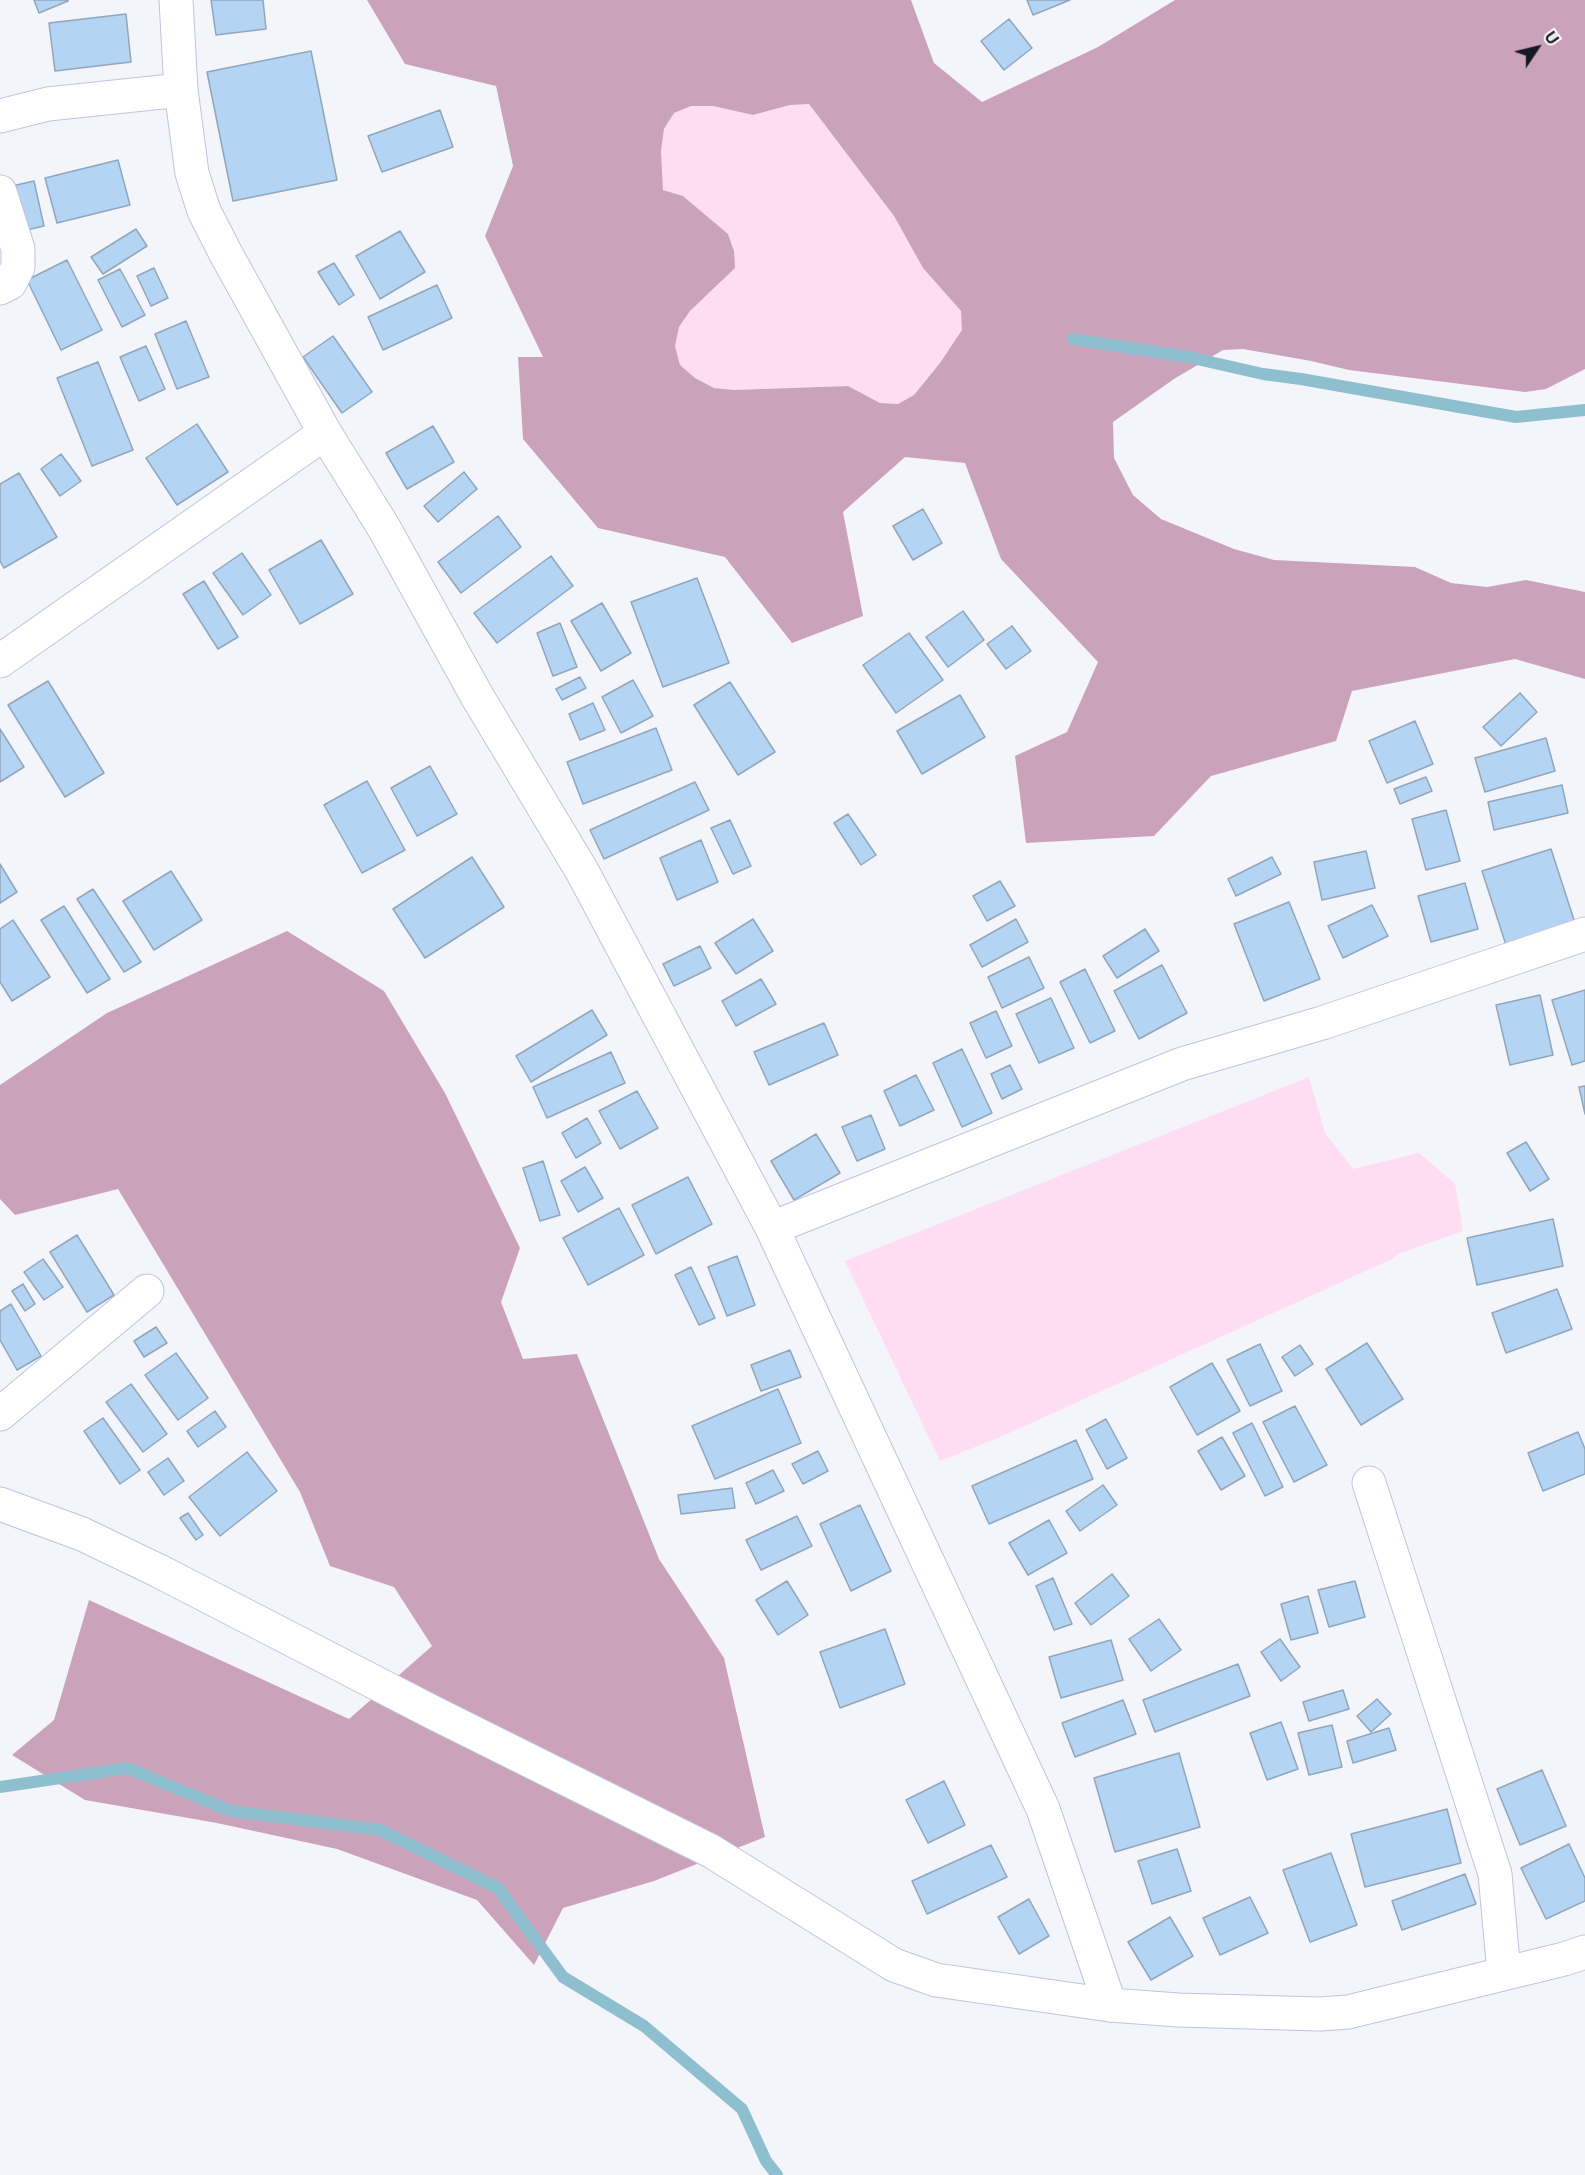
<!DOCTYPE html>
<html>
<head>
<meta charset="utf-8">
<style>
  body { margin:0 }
  #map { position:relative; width:1585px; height:2175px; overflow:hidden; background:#f4f5fb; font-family:Inter,sans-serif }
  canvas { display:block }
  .north { position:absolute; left:1507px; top:18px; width:60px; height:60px; -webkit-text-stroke:4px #fff; paint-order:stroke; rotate:55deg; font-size:16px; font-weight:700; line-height:24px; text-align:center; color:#171823 }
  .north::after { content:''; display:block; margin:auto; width:21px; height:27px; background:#171823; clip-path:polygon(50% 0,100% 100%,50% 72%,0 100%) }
</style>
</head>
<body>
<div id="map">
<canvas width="1585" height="2175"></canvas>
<div class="north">U</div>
</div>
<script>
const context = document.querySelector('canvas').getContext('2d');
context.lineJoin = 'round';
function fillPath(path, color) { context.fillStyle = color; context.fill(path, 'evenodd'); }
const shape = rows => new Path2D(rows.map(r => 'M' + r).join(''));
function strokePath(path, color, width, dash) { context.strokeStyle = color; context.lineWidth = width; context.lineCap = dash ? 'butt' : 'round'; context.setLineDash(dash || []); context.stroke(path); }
fillPath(shape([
  [809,104,894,216,923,268,961,311,963,330,940,363,914,395,898,404,880,403,848,386,734,390,714,388,695,378,680,365,675,346,679,327,690,311,721,282,734,251,728,234,683,196,663,190,661,151,664,129,674,113,691,106,713,106,753,115,790,105],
  [1309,1077,1325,1133,1353,1169,1419,1153,1455,1184,1463,1231,1398,1254,1392,1259,1005,1435,940,1461,845,1261]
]), '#fedcf1');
fillPath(shape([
  [367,0,911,0,934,63,982,102,1098,47,1175,0,1585,0,1585,369,1546,389,1525,392,1349,370,1311,361,1243,349,1223,350,1174,379,1113,422,1114,458,1133,495,1161,519,1234,549,1274,560,1415,567,1451,583,1487,587,1526,580,1585,592,1585,679,1515,659,1352,691,1336,741,1211,776,1154,836,1026,843,1015,756,1067,732,1098,662,1001,559,965,463,905,457,843,512,863,616,792,643,725,557,598,528,523,439,518,357,543,357,485,236,513,166,496,86,405,64],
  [809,104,894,216,923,268,961,311,962,330,940,363,914,395,898,404,880,403,848,386,734,390,714,388,695,378,680,365,675,346,679,327,690,311,735,268,734,251,728,234,683,196,663,190,661,151,664,129,674,113,691,106,713,106,753,115,790,105],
  [287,931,384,991,445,1093,520,1248,501,1302,523,1359,577,1354,659,1559,724,1658,765,1837,654,1881,563,1908,534,1965,477,1900,337,1849,217,1823,85,1800,12,1755,54,1720,89,1600,349,1719,432,1646,394,1587,330,1566,300,1492,118,1189,15,1215,0,1199,0,1085,107,1013]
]), '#caa3bb');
strokePath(shape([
  [1073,339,1188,357,1263,374,1301,379,1516,417,1585,410],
  [0,1787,127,1768,231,1811,380,1830,498,1888,563,1977,644,2026,742,2109,766,2161,777,2175]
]), '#8ebfce', 12);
const building = shape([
  [34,0,68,0,68,1,39,13,34,0],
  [211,0,263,0,266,29,216,35,211,0],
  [1027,0,1070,0,1033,15,1027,0],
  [126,14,131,62,55,71,49,23,126,14],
  [1009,19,1032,48,1004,70,981,41,1009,19],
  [311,51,337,180,233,201,207,72,311,51],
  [440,110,453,147,382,172,368,136,440,110],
  [118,160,130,205,57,223,45,178,118,160],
  [34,181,44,226,22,231,12,186,34,181],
  [136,229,147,246,103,274,91,257,136,229],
  [400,231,425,272,380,299,356,256,400,231],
  [67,260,102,330,61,350,27,280,67,260],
  [334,263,354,295,339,305,318,272,334,263],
  [154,268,168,298,151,306,137,276,154,268],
  [120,269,145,315,122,327,98,280,120,269],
  [437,285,452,318,383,350,368,317,437,285],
  [186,321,209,377,177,389,155,334,186,321],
  [333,336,372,392,342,413,303,357,333,336],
  [146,346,165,389,139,401,120,357,146,346],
  [98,362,133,450,92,466,57,378,98,362],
  [197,424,228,472,177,505,146,458,197,424],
  [433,426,454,462,407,489,386,453,433,426],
  [61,454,81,481,60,496,41,469,61,454],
  [464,472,477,489,438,522,424,506,464,472],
  [19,473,57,537,4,568,0,561,0,484,19,473],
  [923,509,942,543,913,560,893,526,923,509],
  [498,516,521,547,461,593,438,562,498,516],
  [321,540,353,594,300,624,269,570,321,540],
  [242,553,271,595,243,615,213,573,242,553],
  [551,556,573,586,497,643,474,613,551,556],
  [697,578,729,663,663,687,631,602,697,578],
  [204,581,238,637,218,649,183,594,204,581],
  [602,603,631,653,601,671,571,621,602,603],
  [963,611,984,640,948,667,926,637,963,611],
  [560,623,577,667,553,676,537,633,560,623],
  [1012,626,1031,651,1006,669,987,644,1012,626],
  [909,633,943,680,896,713,863,665,909,633],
  [580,677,586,688,562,700,556,689,580,677],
  [633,680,653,716,621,733,602,697,633,680],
  [48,681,104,773,65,797,8,705,48,681],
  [730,682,775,752,738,775,694,705,730,682],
  [1520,693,1537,712,1501,746,1483,727,1520,693],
  [960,695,985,737,922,774,897,731,960,695],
  [593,703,605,730,580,740,569,714,593,703],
  [1415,721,1433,764,1387,783,1369,741,1415,721],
  [656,728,672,770,583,804,567,762,656,728],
  [0,729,24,767,0,782,0,729],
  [1546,738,1555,771,1485,792,1475,758,1546,738],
  [430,766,457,814,417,836,391,788,430,766],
  [1426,777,1432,791,1400,804,1394,789,1426,777],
  [367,781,405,850,362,873,324,805,367,781],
  [695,782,709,810,604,859,590,830,695,782],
  [1562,785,1568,813,1494,830,1488,802,1562,785],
  [1446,810,1460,861,1426,870,1412,819,1446,810],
  [848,814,876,855,861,865,834,823,848,814],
  [730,820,751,866,733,874,711,828,730,820],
  [701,840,718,882,677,900,660,858,701,840],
  [1551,849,1575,923,1506,945,1482,871,1551,849],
  [1366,851,1375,888,1322,900,1314,862,1366,851],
  [472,857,504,907,425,958,393,909,472,857],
  [1272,857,1281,874,1236,896,1228,879,1272,857],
  [0,864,17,892,0,903,0,864],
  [171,871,202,920,154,950,123,901,171,871],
  [1000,881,1015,906,987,921,973,896,1000,881],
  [1465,883,1478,929,1431,942,1418,896,1465,883],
  [93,889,141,962,124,972,77,899,93,889],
  [1289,902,1320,979,1264,1001,1234,924,1289,902],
  [1372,905,1388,936,1343,958,1328,926,1372,905],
  [64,906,110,979,87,993,41,920,64,906],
  [753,919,773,951,736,974,715,943,753,919],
  [1016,919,1028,942,982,967,970,945,1016,919],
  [13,920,50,977,12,1001,0,982,0,929,13,920],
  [1145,929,1159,951,1117,978,1103,956,1145,929],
  [700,946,711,968,674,986,663,964,700,946],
  [1029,957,1044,988,1002,1008,988,977,1029,957],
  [1162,965,1187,1013,1139,1039,1114,991,1162,965],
  [1085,969,1115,1031,1090,1043,1060,982,1085,969],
  [761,979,776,1004,736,1026,722,1001,761,979],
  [1585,990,1585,1061,1572,1065,1552,1000,1585,990],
  [1540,995,1553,1055,1510,1065,1496,1005,1540,995],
  [1051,998,1074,1048,1039,1063,1016,1014,1051,998],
  [592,1010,607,1035,531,1082,516,1056,592,1010],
  [996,1011,1012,1046,986,1058,970,1023,996,1011],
  [824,1023,838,1055,769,1085,754,1052,824,1023],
  [962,1049,992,1113,962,1127,933,1063,962,1049],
  [611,1052,625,1083,547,1118,533,1087,611,1052],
  [1010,1065,1022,1089,1002,1099,991,1074,1010,1065],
  [916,1075,934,1110,900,1126,884,1091,916,1075],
  [1585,1086,1585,1114,1579,1087,1585,1086],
  [637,1091,658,1128,620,1149,599,1111,637,1091],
  [871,1115,885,1149,857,1161,842,1127,871,1115],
  [587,1118,601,1143,576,1158,562,1133,587,1118],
  [816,1134,840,1173,794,1200,771,1161,816,1134],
  [1526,1142,1549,1179,1530,1191,1507,1153,1526,1142],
  [543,1161,560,1215,540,1221,523,1168,543,1161],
  [585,1167,603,1198,578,1212,561,1181,585,1167],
  [688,1177,712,1224,656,1254,632,1205,688,1177],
  [619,1208,644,1255,588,1285,563,1238,619,1208],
  [1553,1219,1563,1266,1477,1285,1467,1238,1553,1219],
  [77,1235,114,1295,87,1312,50,1252,77,1235],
  [737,1256,755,1305,727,1316,708,1267,737,1256],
  [43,1259,63,1287,44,1300,24,1272,43,1259],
  [691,1267,715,1318,699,1325,675,1275,691,1267],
  [23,1284,35,1304,25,1311,12,1291,23,1284],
  [1557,1289,1572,1329,1506,1353,1492,1313,1557,1289],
  [11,1304,41,1356,17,1370,0,1340,0,1311,11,1304],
  [156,1327,167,1343,144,1357,134,1341,156,1327],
  [1367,1343,1403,1399,1361,1425,1326,1369,1367,1343],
  [1260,1344,1282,1391,1250,1406,1227,1360,1260,1344],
  [1300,1345,1313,1364,1295,1376,1282,1357,1300,1345],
  [790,1350,801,1377,761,1391,751,1365,790,1350],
  [176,1353,208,1398,178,1420,145,1375,176,1353],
  [1212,1363,1240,1411,1197,1435,1170,1387,1212,1363],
  [131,1384,167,1434,143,1452,106,1402,131,1384],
  [778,1389,801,1443,715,1479,692,1426,778,1389],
  [1295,1406,1327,1465,1294,1482,1263,1422,1295,1406],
  [215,1411,226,1427,198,1447,187,1431,215,1411],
  [103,1418,140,1470,120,1484,84,1431,103,1418],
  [1106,1419,1127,1458,1107,1469,1086,1430,1106,1419],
  [1252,1423,1283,1487,1265,1496,1233,1433,1252,1423],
  [1578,1432,1585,1449,1585,1474,1543,1491,1528,1453,1578,1432],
  [1222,1437,1245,1476,1221,1490,1198,1451,1222,1437],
  [1076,1440,1093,1479,989,1524,972,1486,1076,1440],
  [818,1451,828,1471,803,1484,792,1464,818,1451],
  [247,1452,277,1491,220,1536,189,1497,247,1452],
  [168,1458,184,1481,164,1495,148,1472,168,1458],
  [773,1470,784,1491,756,1504,746,1483,773,1470],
  [1103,1485,1117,1505,1080,1531,1066,1511,1103,1485],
  [732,1488,735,1508,681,1514,678,1495,732,1488],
  [860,1505,891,1571,851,1591,820,1524,860,1505],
  [188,1513,203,1535,196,1540,180,1518,188,1513],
  [797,1516,812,1546,761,1570,746,1540,797,1516],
  [1049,1520,1067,1553,1028,1575,1009,1543,1049,1520],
  [1112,1574,1129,1596,1091,1625,1075,1603,1112,1574],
  [1053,1578,1072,1624,1054,1630,1036,1586,1053,1578],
  [787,1581,808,1615,778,1635,756,1600,787,1581],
  [1355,1581,1365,1617,1329,1627,1318,1590,1355,1581],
  [1308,1596,1318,1633,1291,1640,1281,1604,1308,1596],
  [1159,1619,1181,1650,1151,1671,1129,1639,1159,1619],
  [885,1629,905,1684,840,1708,820,1652,885,1629],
  [1280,1639,1300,1667,1281,1681,1261,1652,1280,1639],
  [1111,1640,1123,1680,1061,1698,1049,1657,1111,1640],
  [1238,1664,1250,1696,1155,1732,1143,1700,1238,1664],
  [1343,1690,1349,1709,1309,1721,1303,1702,1343,1690],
  [1377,1699,1391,1714,1371,1732,1357,1716,1377,1699],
  [1123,1700,1136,1734,1075,1757,1062,1723,1123,1700],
  [1281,1722,1298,1769,1267,1780,1250,1733,1281,1722],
  [1332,1725,1342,1767,1309,1775,1298,1733,1332,1725],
  [1389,1728,1396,1750,1353,1763,1347,1741,1389,1728],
  [1179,1753,1200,1827,1115,1852,1094,1778,1179,1753],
  [1542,1770,1566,1826,1520,1845,1497,1789,1542,1770],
  [944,1781,965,1825,928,1843,906,1800,944,1781],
  [1447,1809,1461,1863,1365,1887,1351,1834,1447,1809],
  [1569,1844,1585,1878,1585,1901,1546,1919,1521,1868,1569,1844],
  [991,1845,1007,1877,927,1914,912,1881,991,1845],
  [1177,1849,1191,1891,1152,1904,1138,1861,1177,1849],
  [1331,1853,1357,1925,1310,1942,1283,1870,1331,1853],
  [1465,1874,1476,1904,1402,1930,1392,1901,1465,1874],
  [1250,1897,1268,1933,1220,1955,1203,1918,1250,1897],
  [1029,1899,1049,1936,1019,1954,998,1917,1029,1899],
  [1170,1917,1193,1956,1151,1980,1128,1942,1170,1917]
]);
fillPath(building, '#b4d4f4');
strokePath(building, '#90a6bc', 1.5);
const minor = shape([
  [176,0,181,90,192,173,204,211,226,254,325,433,384,528,477,696,582,871,772,1228,1043,1809,1110,2005],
  [0,116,48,104,181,90],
  [0,192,18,249,18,267,10,283,0,288],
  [0,661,325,433],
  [772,1228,1182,1064,1322,1023,1585,934],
  [0,1414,147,1291],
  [1369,1483,1495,1874,1504,1973]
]);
const major = shape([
  [0,1504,82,1534,159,1571,434,1713,711,1851,894,1965,936,1980,1110,2005,1178,2010,1320,2014,1348,2012,1564,1959,1585,1952]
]);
strokePath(minor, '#c0c3e0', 35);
strokePath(major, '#c0c3e0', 35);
strokePath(minor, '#fff', 33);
strokePath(major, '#fff', 33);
</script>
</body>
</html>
